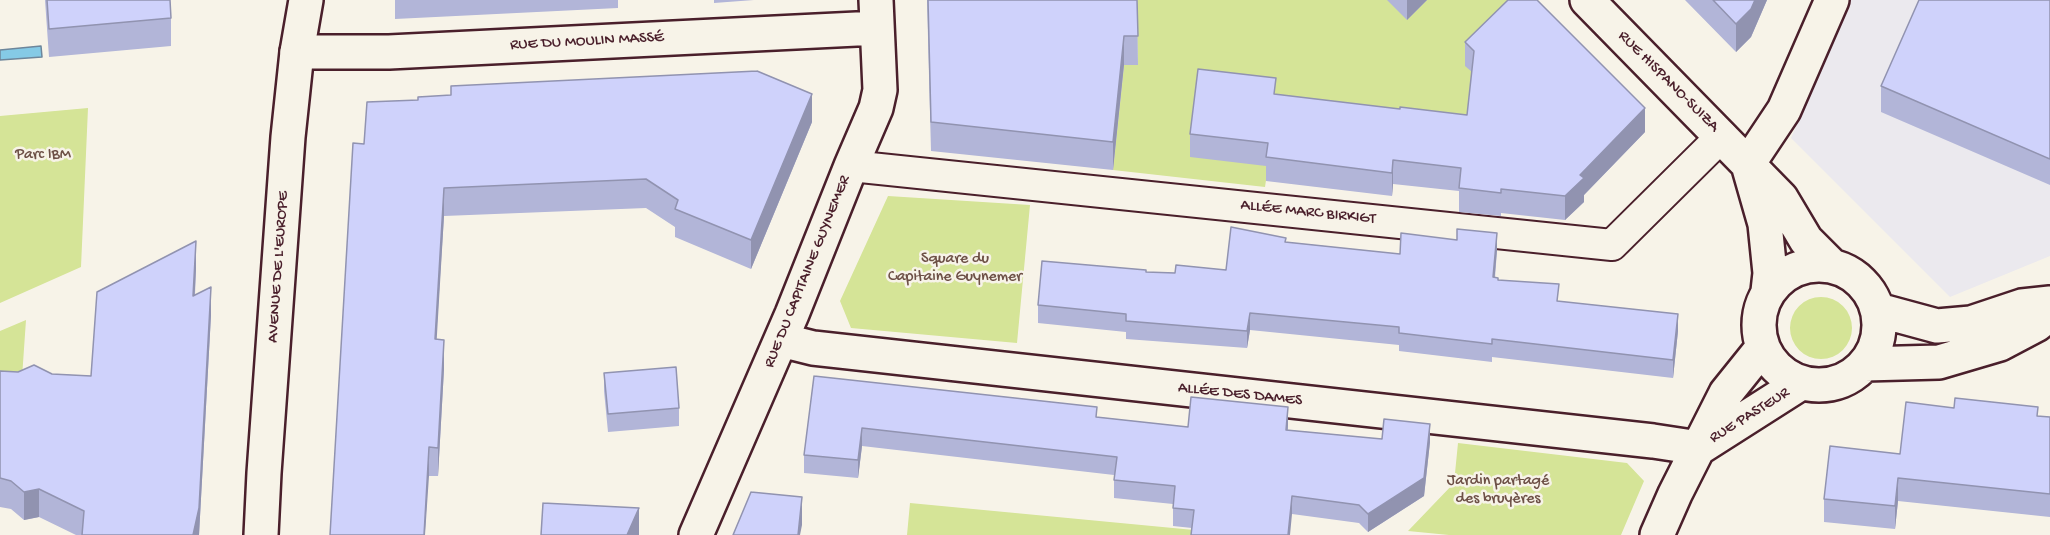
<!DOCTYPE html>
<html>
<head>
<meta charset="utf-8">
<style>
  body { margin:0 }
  canvas { display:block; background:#f7f3e8 }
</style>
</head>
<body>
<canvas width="2050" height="535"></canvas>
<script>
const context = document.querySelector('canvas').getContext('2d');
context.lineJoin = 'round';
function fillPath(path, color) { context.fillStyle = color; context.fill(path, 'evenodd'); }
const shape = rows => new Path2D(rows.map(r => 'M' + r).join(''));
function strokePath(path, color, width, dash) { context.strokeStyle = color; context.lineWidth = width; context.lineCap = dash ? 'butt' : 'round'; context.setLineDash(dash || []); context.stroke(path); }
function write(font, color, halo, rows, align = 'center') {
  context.font = font + ' "Gochi Hand",sans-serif'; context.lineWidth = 5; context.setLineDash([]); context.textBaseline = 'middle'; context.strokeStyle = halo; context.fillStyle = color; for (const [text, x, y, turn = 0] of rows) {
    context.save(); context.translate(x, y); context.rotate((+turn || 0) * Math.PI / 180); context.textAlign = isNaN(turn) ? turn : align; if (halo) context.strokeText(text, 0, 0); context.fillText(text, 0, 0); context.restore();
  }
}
fillPath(shape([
  [1851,0,2050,0,2050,256,1950,297,1791,138]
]), '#ebe9ee');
fillPath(shape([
  [1136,0,1514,0,1474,75,1467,139,1268,167,1265,187,1113,170,1124,65,1138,64],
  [88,108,81,267,0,303,0,116],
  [888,196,1030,205,1017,343,851,328,840,301],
  '1790 328a31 31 0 1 1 62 0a31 31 0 1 1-62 0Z',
  [26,320,21,392,0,391,0,331],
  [1458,443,1627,463,1644,481,1621,535,1449,535,1408,531,1454,483],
  [910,503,1194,530,1193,535,907,535]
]), '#d5e497');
const water = shape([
  [41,46,42,57,0,60,0,50,41,46]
]);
fillPath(water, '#85cae6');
strokePath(water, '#6d869b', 1.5);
const pedestrian = shape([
  [851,166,1612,245,1722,136]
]);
const minor = shape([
  [1587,0,1781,198,1806,240,1832,266],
  [297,52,389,52,877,28],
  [1748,164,1784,110,1832,0],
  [1749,168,1765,224,1770,273,1768,291],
  '1759 325a60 60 0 1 1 120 0a60 60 0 1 1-120 0Z',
  [1878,310,1937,326,1971,323,2022,306,2050,303],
  [781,340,813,348,1653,441,1699,448],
  [1865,364,1939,362,2000,344,2036,325,2050,314],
  [1699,448,1801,383],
  [696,535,792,314,851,166,876,108,880,90,876,0],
  [1657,535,1675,494,1726,393,1763,347]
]);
const secondary = shape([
  [261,535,264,473,288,137,297,52,306,0]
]);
strokePath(pedestrian, '#4a1f2b', 34);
strokePath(minor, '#4a1f2b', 38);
strokePath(secondary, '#4a1f2b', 38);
strokePath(pedestrian, '#f7f3e8', 30);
strokePath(minor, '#f7f3e8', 33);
strokePath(secondary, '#f7f3e8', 33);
fillPath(shape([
  [45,0,170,0,171,18,171,46,49,57],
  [395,0,618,0,618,8,395,19],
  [714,0,754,0,714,3],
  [927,0,1137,0,1138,65,1124,65,1113,170,931,151],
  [1387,0,1427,0,1407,20],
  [1685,0,1767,0,1751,37,1736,52],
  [2050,0,2050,185,1881,112,1881,86],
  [1465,42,1645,132,1584,195,1584,202,1565,220,1501,213,1501,216,1459,212,1459,191,1393,184,1392,196,1266,181,1266,166,1190,157,1190,134,1276,94,1400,109,1467,115,1472,72,1465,66],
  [812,122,751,269,675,237,675,227,646,208,444,216,436,340,444,369,438,476,429,476,364,144],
  [1286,242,1400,254,1497,250,1495,278,1498,280,1559,301,1678,331,1673,378,1492,357,1492,362,1399,351,1399,345,1250,330,1247,348,1126,339,1126,332,1038,323,1038,305,1146,272,1175,273,1226,270],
  [196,269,195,295,211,315,199,535,76,535,39,517,24,520,11,509,0,507,0,371,91,376],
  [604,373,679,408,679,426,608,432,604,391],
  [814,376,1097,417,1188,427,1288,425,1288,430,1382,439,1430,442,1424,496,1368,532,1359,523,1292,514,1192,528,1173,526,1173,504,1114,498,1114,475,862,446,858,478,804,473,804,455],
  [1954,408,2050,417,2050,517,1898,501,1895,529,1824,522,1824,499,1900,454]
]), '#b2b5d8');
fillPath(shape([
  [1407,0,1427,0,1407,20],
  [1755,0,1767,0,1751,37,1736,52,1736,24],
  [1124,36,1124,65,1113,170,1113,142],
  [812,94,812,122,751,269,751,240],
  [1645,108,1645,132,1584,195,1584,202,1565,220,1565,196,1580,175],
  [1393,160,1393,184,1392,196,1392,173],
  [444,188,444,216,435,368,435,339],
  [1497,233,1497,250,1493,295,1493,277],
  [196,241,196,269,193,325,193,296],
  [211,287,211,315,199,535,193,535],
  [1250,313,1250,330,1247,348,1247,331],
  [1678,314,1678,331,1673,378,1673,360],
  [444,340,444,369,438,476,438,448],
  [1288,407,1288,425,1286,448,1286,430],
  [1430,424,1430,442,1424,496,1368,532,1368,514],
  [862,428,862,446,858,478,858,460],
  [429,447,429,476,425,535,424,535],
  [1898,478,1898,501,1895,529,1895,506],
  [39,489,39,517,24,520,24,492],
  [1292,496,1292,514,1290,535,1288,535],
  [802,497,802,525,800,535,798,535],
  [639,508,639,535,627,535]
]), '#9193b0');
const building = shape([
  [47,0,170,0,171,18,49,29,47,0],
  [928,0,1137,0,1138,36,1124,36,1113,142,931,122,928,0],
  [1508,0,1537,0,1645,108,1580,175,1584,178,1565,196,1501,189,1501,193,1459,188,1461,168,1393,160,1392,173,1266,157,1268,143,1190,134,1198,69,1276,78,1274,94,1400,109,1400,107,1467,115,1474,51,1465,42,1508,0],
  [1713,0,1755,0,1751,9,1736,24,1713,0],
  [1919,0,2050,0,2050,159,1881,86,1919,0],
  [757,71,812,94,751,240,675,209,678,200,646,179,444,188,435,339,444,340,438,448,429,447,424,535,330,535,353,143,364,144,367,102,418,100,418,97,451,95,451,86,757,71],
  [1231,227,1286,238,1285,242,1400,254,1401,233,1457,240,1457,229,1497,233,1493,277,1498,278,1498,280,1559,284,1557,301,1678,314,1673,360,1492,339,1492,344,1399,333,1399,327,1250,313,1247,331,1126,321,1126,314,1038,305,1042,261,1146,270,1146,272,1175,273,1176,265,1226,270,1231,227],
  [196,241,193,296,211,287,199,508,193,535,82,535,84,511,39,489,24,492,11,481,0,478,0,371,18,372,34,365,52,374,91,376,97,292,196,241],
  [676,367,679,408,608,414,604,373,676,367],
  [814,376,1097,407,1096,417,1188,427,1191,397,1288,407,1286,430,1382,439,1384,419,1430,424,1424,478,1368,514,1359,505,1292,496,1288,535,1191,535,1194,510,1173,508,1175,486,1114,480,1117,457,862,428,858,460,804,455,814,376],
  [1955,398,2038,407,2037,416,2050,417,2050,494,1898,478,1895,506,1824,499,1830,446,1900,454,1906,402,1954,408,1955,398],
  [751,492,802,497,798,535,733,535,751,492],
  [543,503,639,508,627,535,541,535,543,503]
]);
fillPath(building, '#cfd2fb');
strokePath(building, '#9193b0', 1.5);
write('16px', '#4a1f2b', '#f7f3e8', [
  ["RUE DU MOULIN MASSÉ",587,42,-3],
  ["RUE HISPANO-SUIZA",1668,82,45],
  ["ALLÉE MARC BIRKIGT",1308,213,6],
  ["AVENUE DE L'EUROPE",279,267,-86],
  ["RUE DU CAPITAINE GUYNEMER",808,272,-68],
  ["ALLÉE DES DAMES",1240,395,6],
  ["RUE PASTEUR",1750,416,-32]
]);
write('16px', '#6d5046', '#f7f3e8', [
  ["Parc IBM",43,156],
  ["Square du",955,260],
  ["Capitaine Guynemer",955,278],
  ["Jardin partagé",1498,482],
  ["des bruyères",1498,500]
]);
</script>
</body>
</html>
